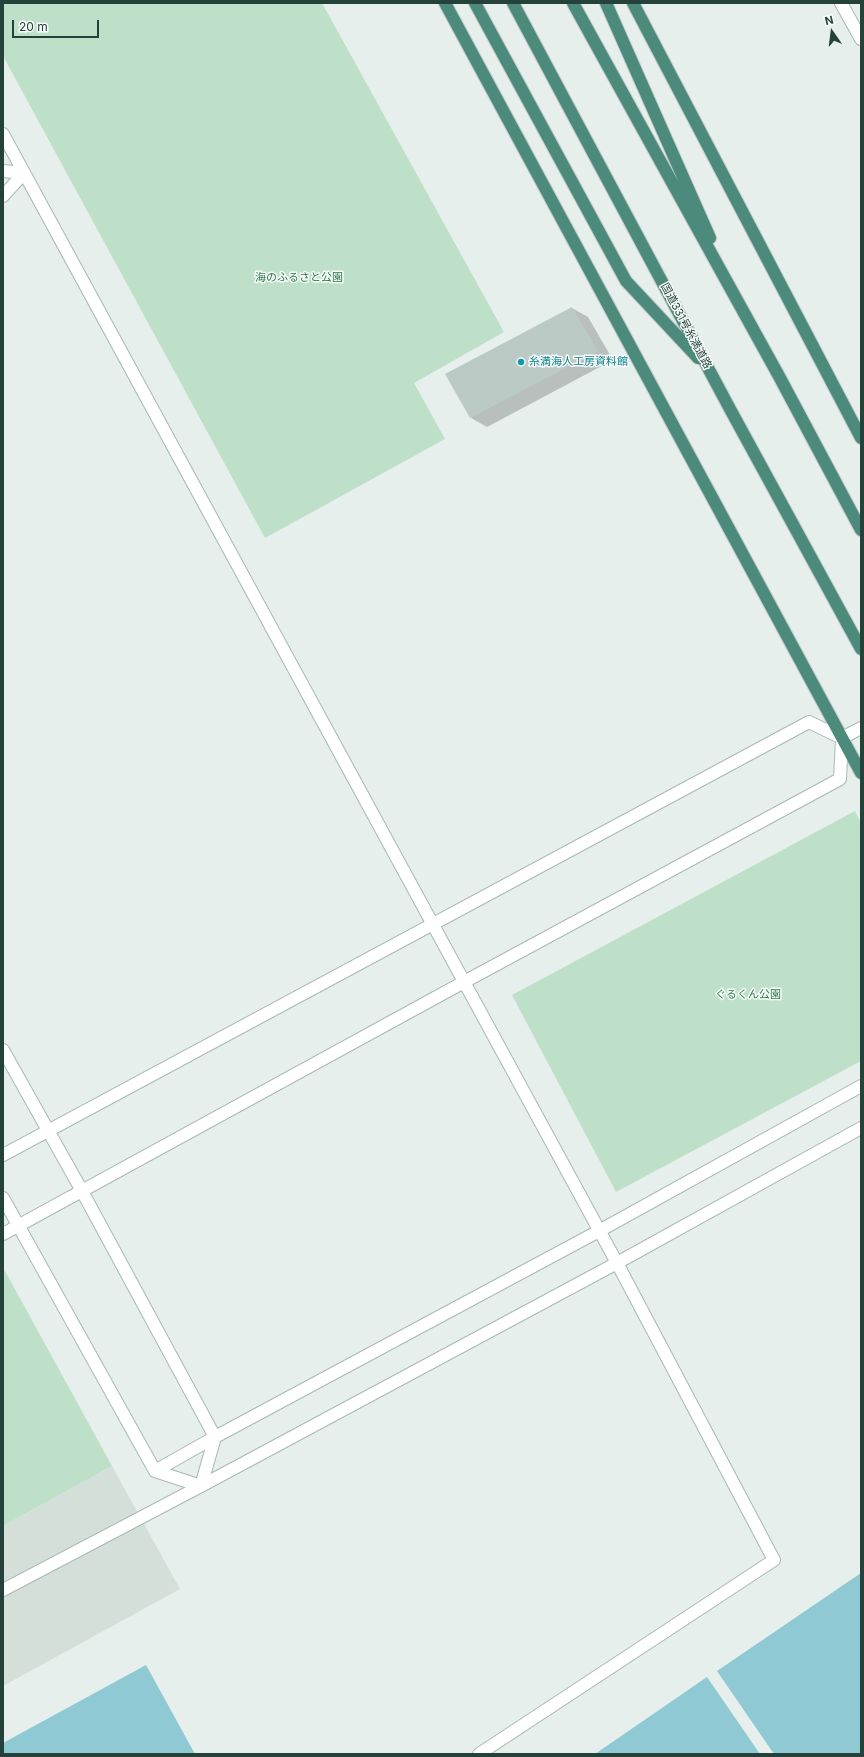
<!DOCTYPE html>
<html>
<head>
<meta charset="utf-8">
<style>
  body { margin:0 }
  #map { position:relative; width:864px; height:1757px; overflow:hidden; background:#e6efeb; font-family:Inter,sans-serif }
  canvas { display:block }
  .frame { position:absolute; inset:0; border:4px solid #24423a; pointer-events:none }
  .north { position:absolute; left:812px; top:12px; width:40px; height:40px; -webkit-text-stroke:3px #f7fbf9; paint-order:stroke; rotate:346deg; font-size:11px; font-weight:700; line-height:16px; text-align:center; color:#24423a }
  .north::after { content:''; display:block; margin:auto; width:14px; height:18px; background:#24423a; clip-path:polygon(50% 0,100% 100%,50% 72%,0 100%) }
  .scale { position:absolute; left:12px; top:20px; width:87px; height:18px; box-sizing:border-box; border:2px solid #24423a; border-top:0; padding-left:5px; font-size:12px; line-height:14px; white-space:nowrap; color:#24423a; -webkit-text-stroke:3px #f7fbf9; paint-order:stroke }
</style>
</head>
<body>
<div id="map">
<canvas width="864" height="1757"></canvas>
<div class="frame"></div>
<div class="north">N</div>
<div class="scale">20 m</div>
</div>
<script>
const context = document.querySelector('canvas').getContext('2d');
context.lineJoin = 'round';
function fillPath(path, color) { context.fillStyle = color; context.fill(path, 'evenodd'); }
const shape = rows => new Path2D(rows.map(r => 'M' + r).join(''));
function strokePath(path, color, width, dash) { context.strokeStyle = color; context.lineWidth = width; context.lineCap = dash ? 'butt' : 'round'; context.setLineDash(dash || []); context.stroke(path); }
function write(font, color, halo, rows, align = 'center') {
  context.font = font + ' Inter,"Noto Sans JP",sans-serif'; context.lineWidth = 3; context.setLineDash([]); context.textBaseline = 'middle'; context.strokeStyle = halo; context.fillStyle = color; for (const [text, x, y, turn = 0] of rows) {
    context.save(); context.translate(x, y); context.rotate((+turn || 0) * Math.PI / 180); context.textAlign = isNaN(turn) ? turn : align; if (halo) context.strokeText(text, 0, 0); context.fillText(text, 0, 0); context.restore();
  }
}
fillPath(shape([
  [112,1466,180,1589,3,1686,3,1526]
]), '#d4dfda');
fillPath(shape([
  [3,3,322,3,504,332,414,383,445,439,265,538,3,56],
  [855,811,861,823,861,1061,616,1192,512,995],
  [5,1271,112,1466,3,1526,3,1272]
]), '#bfe0c8');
fillPath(shape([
  [861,1573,861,1754,774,1754,717,1671],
  [146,1665,195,1754,3,1754,3,1743],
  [707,1677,760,1754,595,1754]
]), '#8ec9d4');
fillPath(shape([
  [572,308,588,317,613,360,487,427,471,418]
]), '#0003');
fillPath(shape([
  [572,307,598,351,470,418,445,374]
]), '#bbcac4');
const service = shape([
  [3,1590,201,1486]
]);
const minor = shape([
  [841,3,861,39],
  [479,1754,774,1560,617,1263]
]);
const tertiary = shape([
  [3,134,617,1263],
  [3,171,24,173],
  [3,196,24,173],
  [842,738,861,728],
  [3,1050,82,1191,215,1437,201,1486],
  [3,1155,809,722,842,738],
  [3,1198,155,1471,201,1486,617,1263,861,1128],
  [3,1234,464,982,840,779,842,738],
  [155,1471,215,1437,599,1231,861,1086]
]);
const trunk = shape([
  [445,3,861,773],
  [475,3,626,281,698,358],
  [513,3,730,409,861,649],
  [573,3,780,378,861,530],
  [606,3,710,238],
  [633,3,861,438]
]);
strokePath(service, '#a8b8b2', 14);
strokePath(minor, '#a8b8b2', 14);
strokePath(tertiary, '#a8b8b2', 14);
strokePath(trunk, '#c2cac8', 14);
strokePath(service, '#fff', 12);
strokePath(minor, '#fff', 12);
strokePath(tertiary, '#fff', 12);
strokePath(trunk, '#4c8a7c', 12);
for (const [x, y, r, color] of [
  [521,362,4,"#0f9aa8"]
]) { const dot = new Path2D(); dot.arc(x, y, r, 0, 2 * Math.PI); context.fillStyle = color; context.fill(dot); strokePath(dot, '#f7fbf9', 1.5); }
write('11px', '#2d7a4b', '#f7fbf9', [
  ["海のふるさと公園",299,278],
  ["ぐるくん公園",748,995]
]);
write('11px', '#24423a', '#f7fbf9', [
  ["国道331号糸満道路",686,326,62]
]);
write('11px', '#0d838f', '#f7fbf9', [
  ["糸満海人工房資料館",529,362]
], 'left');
</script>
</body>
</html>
